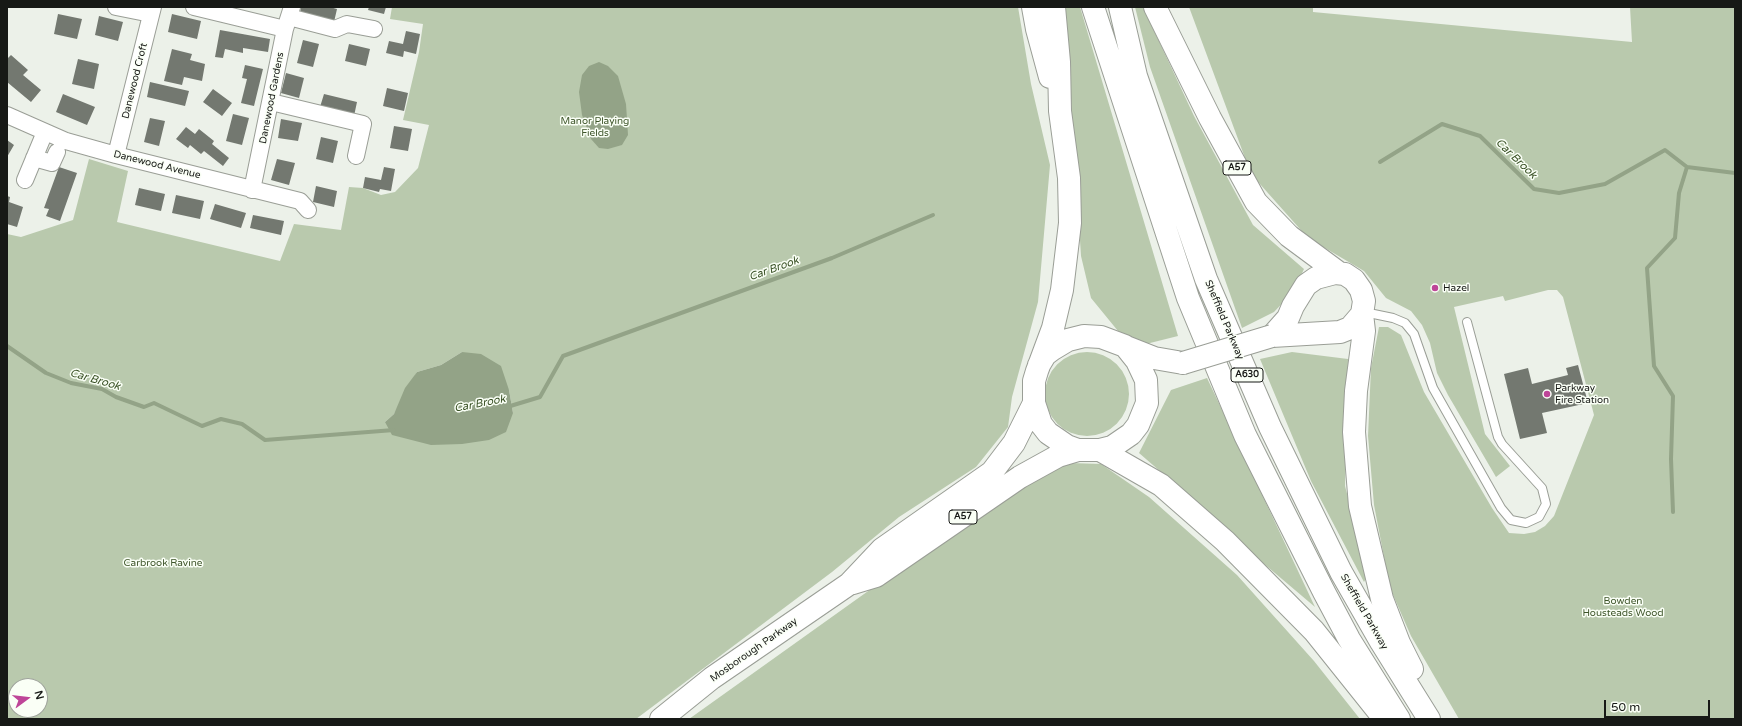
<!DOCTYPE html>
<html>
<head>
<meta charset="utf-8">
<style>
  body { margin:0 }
  #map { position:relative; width:1742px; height:726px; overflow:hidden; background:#ecf1e9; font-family:"Varela Round",sans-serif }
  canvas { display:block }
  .frame { position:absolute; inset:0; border:8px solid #171916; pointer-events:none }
  .north { position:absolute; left:8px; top:678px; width:40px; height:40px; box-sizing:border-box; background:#fafff6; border:1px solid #9fa39c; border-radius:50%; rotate:75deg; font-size:11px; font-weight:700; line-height:16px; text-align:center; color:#171916 }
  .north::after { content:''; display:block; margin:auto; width:14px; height:18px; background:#be4598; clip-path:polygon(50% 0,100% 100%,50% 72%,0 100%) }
  .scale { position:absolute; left:1604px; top:700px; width:106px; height:18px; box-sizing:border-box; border:2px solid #171916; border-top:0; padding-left:5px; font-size:12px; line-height:14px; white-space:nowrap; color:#171916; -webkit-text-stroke:3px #fafff6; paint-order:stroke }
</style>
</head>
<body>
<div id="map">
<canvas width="1742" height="726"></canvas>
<div class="frame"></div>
<div class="north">N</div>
<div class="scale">50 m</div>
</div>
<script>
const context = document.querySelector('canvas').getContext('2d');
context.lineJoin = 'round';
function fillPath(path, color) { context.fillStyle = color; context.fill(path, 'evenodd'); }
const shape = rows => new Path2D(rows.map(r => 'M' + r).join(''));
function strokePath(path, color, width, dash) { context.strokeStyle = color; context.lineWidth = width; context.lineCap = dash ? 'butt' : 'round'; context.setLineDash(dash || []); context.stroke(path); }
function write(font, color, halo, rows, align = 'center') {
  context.font = font + ' "Varela Round",sans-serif'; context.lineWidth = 3; context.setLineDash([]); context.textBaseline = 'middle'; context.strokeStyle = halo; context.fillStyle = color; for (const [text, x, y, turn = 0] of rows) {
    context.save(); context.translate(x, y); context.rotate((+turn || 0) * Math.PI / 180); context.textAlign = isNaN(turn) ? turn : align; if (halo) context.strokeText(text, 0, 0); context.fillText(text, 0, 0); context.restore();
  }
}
fillPath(shape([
  [392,7,1018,7,1031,84,1050,165,1038,302,1012,397,1008,427,976,467,899,517,832,572,636,719,7,719,7,234,21,237,73,220,89,159,128,171,117,222,280,261,294,224,341,230,349,187,363,188,381,195,395,192,418,168,429,125,403,120,419,52,423,24,390,19],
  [462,352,509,390,513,413,385,422,394,414,417,372,441,365],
  [16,686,40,686,40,710,16,710],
  [1065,7,1080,7,1178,336,1146,344,1118,331,1091,298,1081,256],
  [1135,7,1143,7,1194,116,1253,225,1304,269,1293,292,1274,312,1242,328,1150,67],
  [1189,7,1313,7,1313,12,1632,42,1630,7,1735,7,1735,719,1459,719,1411,636,1390,588,1374,505,1368,436,1371,368,1379,327,1388,327,1401,335,1424,392,1492,508,1509,533,1524,534,1535,532,1545,526,1554,516,1594,415,1563,297,1557,290,1548,290,1505,301,1503,296,1454,307,1485,434,1510,466,1496,477,1448,395,1437,373,1430,343,1422,325,1411,311,1386,298,1364,271,1308,238,1251,174],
  [1292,352,1348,359,1345,486,1368,575,1364,582,1311,481,1260,359],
  '1045 394a42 42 0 1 1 84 0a42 42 0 1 1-84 0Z',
  [1207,378,1315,607,1230,535,1205,510,1139,453,1171,390],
  [1070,463,1101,464,1149,497,1237,575,1314,661,1360,719,689,719,941,539,1019,486]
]), '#b9c9ad');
fillPath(shape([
  [599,62,608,66,618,76,626,104,628,135,622,145,608,149,599,148,591,139,582,115,579,92,582,75,589,66],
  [462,352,481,354,501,366,509,390,513,413,506,432,489,440,462,444,431,445,392,435,385,422,394,414,405,388,417,372,441,365]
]), '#93a387');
strokePath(shape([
  [1380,162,1442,124,1480,136,1534,189,1559,193,1605,184,1665,150,1687,167,1735,173],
  [7,346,46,373,71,383,102,389,116,397,144,407,154,403,202,426,221,419,242,424,265,440,394,430],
  [507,407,540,397,563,356,832,258,933,215],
  [1673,512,1671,459,1673,396,1654,366,1647,268,1675,238,1679,193,1687,167]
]), '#93a387', 4);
fillPath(shape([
  [301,7,330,7,337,9,334,22,300,14],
  [369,7,386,7,384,14,368,10],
  [58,14,82,19,77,39,54,34],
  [172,14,201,21,197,39,168,32],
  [99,16,123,22,118,41,95,35],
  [220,30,270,39,268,52,243,48,243,53,225,49,223,58,215,57],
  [406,31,420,34,416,54,404,51,403,57,386,53,389,41,403,44],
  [303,40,319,44,313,67,297,63],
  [349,44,370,49,366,66,345,61],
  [172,49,192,54,190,60,205,64,202,81,184,77,182,85,164,81],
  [11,55,28,70,23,75,41,90,31,102,7,82,7,59],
  [78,59,99,64,94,89,72,84],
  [245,65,263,69,254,106,241,103,247,79,242,78],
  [286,73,304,78,299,98,281,93],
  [150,82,189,91,185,106,147,97],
  [387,88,408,93,404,111,383,106],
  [213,89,232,103,222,116,203,102],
  [63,94,95,107,87,125,56,112],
  [324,94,357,102,354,116,320,107],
  [233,114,249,118,242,145,226,141],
  [150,118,165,121,159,146,144,142],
  [281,119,302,123,298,141,278,138],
  [394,126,412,129,408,151,390,148],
  [186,127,195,134,199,129,214,141,212,144,229,158,223,166,204,151,201,154,190,145,188,148,176,139],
  [321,137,338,141,333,163,316,159],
  [7,140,14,145,7,157],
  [277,159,295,163,289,185,271,180],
  [59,167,77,173,60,221,46,216,49,209,44,208],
  [384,167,395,169,391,191,380,189,379,192,363,188,365,177,381,180],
  [316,186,337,191,334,207,313,202],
  [139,188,165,194,161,211,135,205],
  [176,195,204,201,200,219,172,213],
  [7,196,10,197,9,202,23,207,17,227,7,224],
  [215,204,246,213,241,228,210,219],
  [253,215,284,221,281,235,250,228],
  [1578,365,1588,403,1542,413,1547,433,1520,439,1504,374,1528,368,1532,384,1568,375,1566,368]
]), '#737870');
const service = shape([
  [1364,312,1393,318,1405,323,1414,334,1433,388,1501,508,1511,520,1526,523,1539,517,1546,504,1542,488,1502,444,1498,437,1467,322]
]);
const minor = shape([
  [116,7,151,14],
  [194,7,285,29],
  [289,17,335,29,347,24,374,29],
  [271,102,363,124,356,156],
  [7,115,66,141,116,155,300,201,308,210],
  [116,155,153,7],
  [34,158,52,163,57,152],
  [25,180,45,132],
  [252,190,285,29,292,7]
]);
const trunk = shape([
  [1033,7,1037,29,1050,77],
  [1093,7,1188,298,1245,435,1324,592,1349,639,1399,719],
  [1120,7,1136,76,1206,279,1270,427,1341,572,1381,642,1429,719],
  [1155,7,1210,118,1256,202,1289,236,1339,273],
  [1272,336,1288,318,1293,306,1306,285,1316,278,1335,273,1345,274,1354,280,1361,290,1364,301,1362,314,1364,331,1356,391,1354,432,1360,506,1382,599,1399,643,1412,669],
  [1272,336,1340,332,1350,328,1362,314],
  [1126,347,1154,358,1183,363],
  [1039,365,1045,355,1053,349,1068,340,1084,336,1101,337,1125,346,1137,361,1146,380,1147,403,1138,425,1131,434,1112,447,1100,450,1078,450,1067,446,1048,433,1041,424,1034,403,1034,381,1037,371,1053,328,1062,290,1070,223,1069,178,1060,111,1059,62,1054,7],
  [1100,450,1161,485,1225,541,1314,631,1382,716],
  [853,583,876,576,1020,477,1058,456,1078,450],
  [661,719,712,678,849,584,882,549,992,472,1014,443,1034,403]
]);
strokePath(service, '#9a9e96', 10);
strokePath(minor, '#9a9e96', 18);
strokePath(trunk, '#9a9e96', 24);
strokePath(service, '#fff', 8);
strokePath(minor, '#fff', 16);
strokePath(trunk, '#fff', 22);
const trunkBridge = shape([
  [1183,363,1272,336]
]);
strokePath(trunkBridge, '#9a9e96', 24, []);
strokePath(trunkBridge, '#fff', 22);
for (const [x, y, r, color] of [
  [1435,288,4,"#be4598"],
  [1547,394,4,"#be4598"]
]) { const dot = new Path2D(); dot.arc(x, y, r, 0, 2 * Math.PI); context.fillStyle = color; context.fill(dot); strokePath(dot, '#fafff6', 1.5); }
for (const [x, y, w] of [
  [1237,168,28],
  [1247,375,32],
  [963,517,28]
]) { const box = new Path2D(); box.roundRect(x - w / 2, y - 7, w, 14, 3); context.fillStyle = '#fafff6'; context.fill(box); strokePath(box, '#171916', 1); }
write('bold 9px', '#171916', null, [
  ["A57",1237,168],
  ["A630",1247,375],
  ["A57",963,517]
]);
write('10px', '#171916', '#fafff6', [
  ["Danewood Croft",135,81,-76],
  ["Danewood Gardens",272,98,-79],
  ["Danewood Avenue",157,165,14],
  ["Sheffield Parkway",1224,320,67],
  ["Sheffield Parkway",1364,612,60],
  ["Mosborough Parkway",754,650,-35]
]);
write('10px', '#3e552a', '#fafff6', [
  ["Manor Playing",595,121],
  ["Fields",595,133],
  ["Carbrook Ravine",163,563],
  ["Bowden",1623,601],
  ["Housteads Wood",1623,613]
]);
write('10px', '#171916', '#fafff6', [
  ["Hazel",1443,288],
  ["Parkway",1555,388],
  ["Fire Station",1555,400]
], 'left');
write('italic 11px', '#395125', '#fafff6', [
  ["Car Brook",1516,159,44],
  ["Car Brook",774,269,-20],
  ["Car Brook",95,380,16],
  ["Car Brook",480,404,-11]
]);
</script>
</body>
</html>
